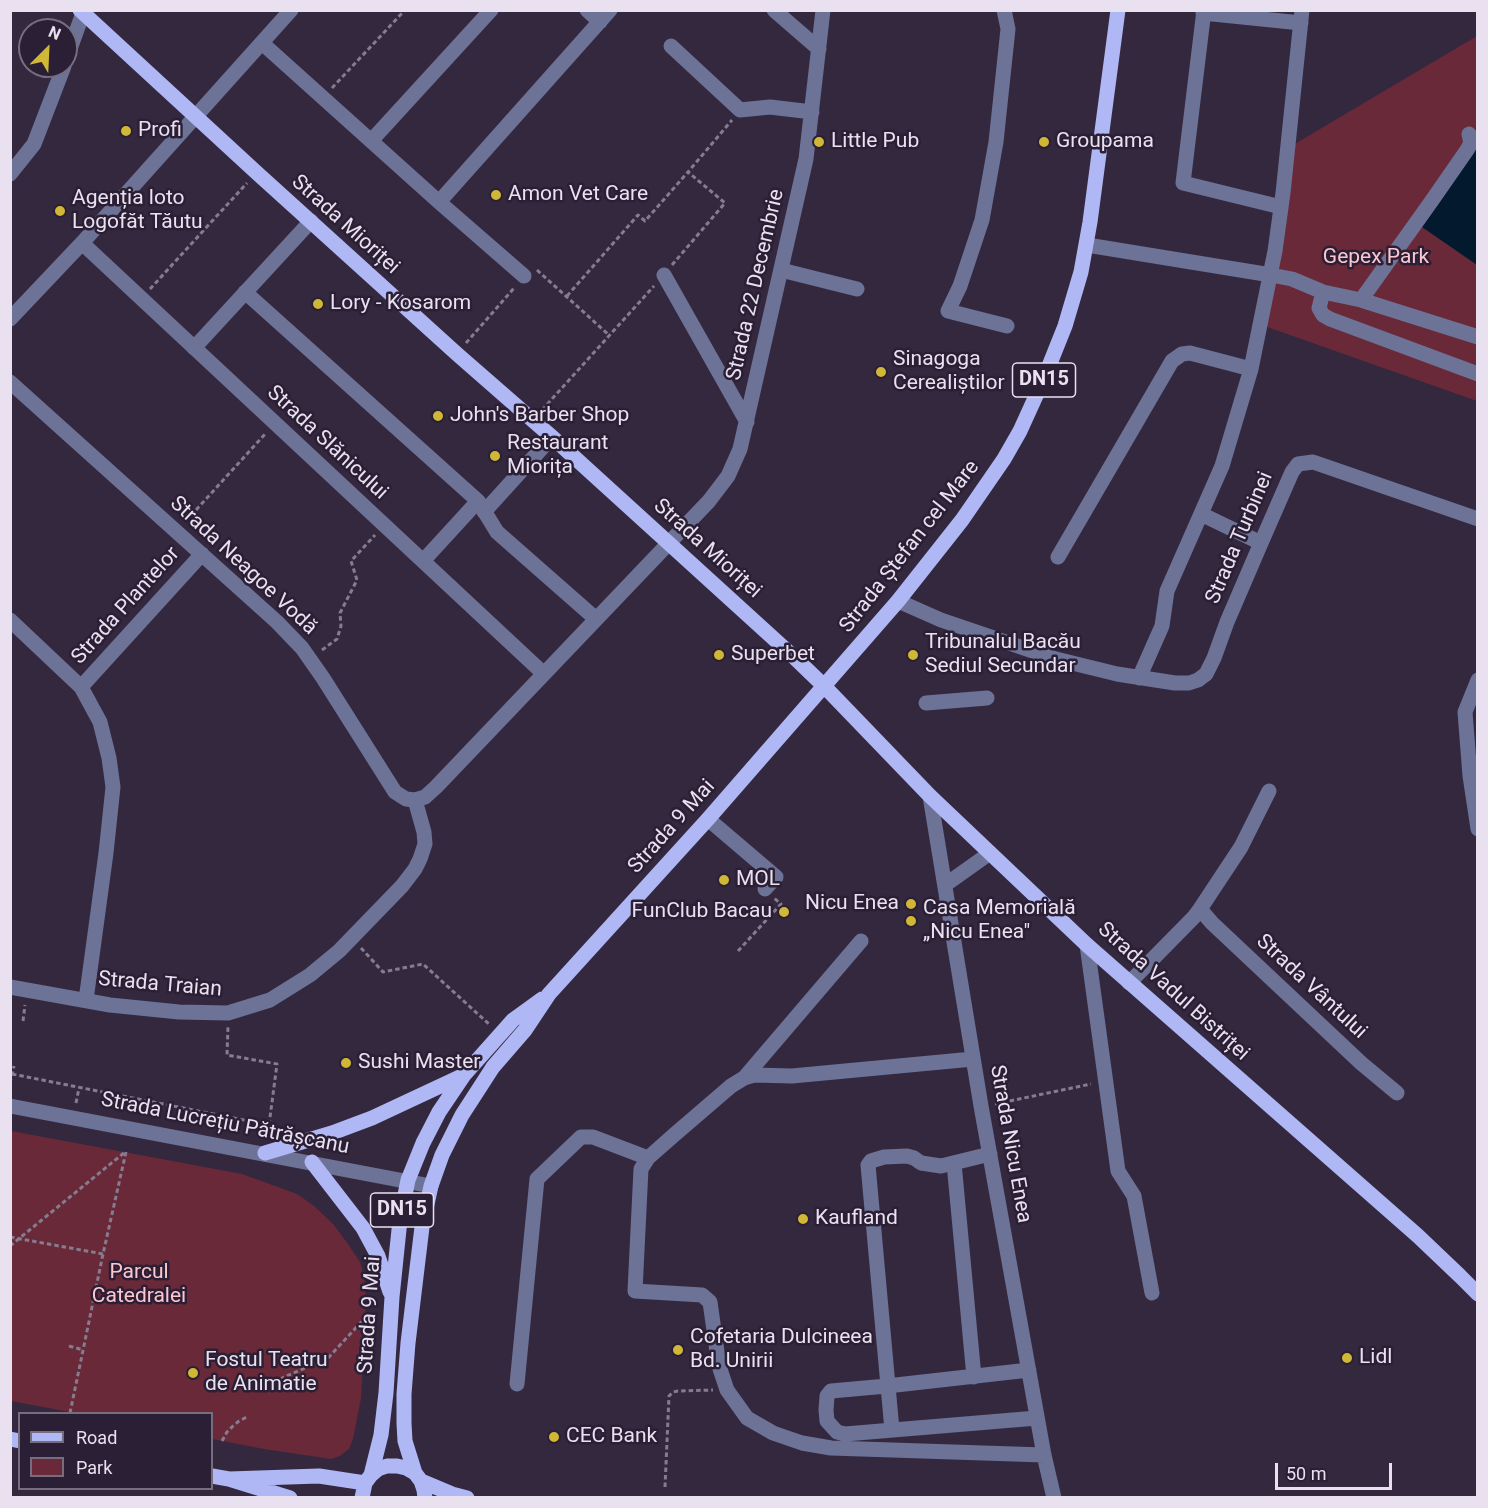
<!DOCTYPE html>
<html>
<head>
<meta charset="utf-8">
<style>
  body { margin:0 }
  #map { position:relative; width:1488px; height:1508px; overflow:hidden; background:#34283f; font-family:Roboto,sans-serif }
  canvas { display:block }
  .frame { position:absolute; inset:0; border:12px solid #e9e1f0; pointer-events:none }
  .legend { position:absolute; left:18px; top:1412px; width:195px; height:78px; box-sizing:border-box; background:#2a1f34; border:2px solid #766d7f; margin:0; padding:8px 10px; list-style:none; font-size:18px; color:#e9e1f0 }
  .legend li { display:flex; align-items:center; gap:12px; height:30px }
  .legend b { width:30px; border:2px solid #766d7f }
  .north { position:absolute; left:18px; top:18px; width:60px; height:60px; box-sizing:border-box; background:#2a1f34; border:2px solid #766d7f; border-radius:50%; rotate:24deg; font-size:16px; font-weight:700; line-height:24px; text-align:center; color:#e9e1f0 }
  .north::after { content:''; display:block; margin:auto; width:21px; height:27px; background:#d0b736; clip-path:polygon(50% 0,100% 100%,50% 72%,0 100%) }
  .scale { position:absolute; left:1275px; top:1463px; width:117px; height:27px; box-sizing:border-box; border:3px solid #e9e1f0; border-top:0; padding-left:8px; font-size:18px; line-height:21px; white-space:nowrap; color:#e9e1f0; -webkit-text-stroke:4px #2a1f34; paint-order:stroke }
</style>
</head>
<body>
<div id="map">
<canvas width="1488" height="1508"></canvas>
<div class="frame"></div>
<ul class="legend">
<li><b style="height:8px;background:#afb7f4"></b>Road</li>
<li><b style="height:16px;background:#6a2938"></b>Park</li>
</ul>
<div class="north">N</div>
<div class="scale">50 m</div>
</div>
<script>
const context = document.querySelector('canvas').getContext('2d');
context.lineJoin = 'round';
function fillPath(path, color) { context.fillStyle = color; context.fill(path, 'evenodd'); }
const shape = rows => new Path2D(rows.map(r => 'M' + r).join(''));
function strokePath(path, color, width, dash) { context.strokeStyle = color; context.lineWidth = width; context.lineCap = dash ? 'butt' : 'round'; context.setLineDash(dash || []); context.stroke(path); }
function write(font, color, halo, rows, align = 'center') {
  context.font = font + ' Roboto,sans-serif'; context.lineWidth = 5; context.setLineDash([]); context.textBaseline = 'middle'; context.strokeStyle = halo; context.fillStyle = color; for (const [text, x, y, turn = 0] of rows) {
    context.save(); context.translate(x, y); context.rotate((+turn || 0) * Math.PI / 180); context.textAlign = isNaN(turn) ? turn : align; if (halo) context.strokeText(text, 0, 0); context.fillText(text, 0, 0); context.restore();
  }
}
fillPath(shape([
  [1477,36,1477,401,1256,323,1288,148],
  [11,1131,242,1174,297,1194,314,1206,333,1224,348,1244,360,1262,364,1276,366,1299,361,1398,353,1439,349,1449,340,1456,331,1459,264,1449,212,1439,212,1414,75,1413,11,1401]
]), '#6a2938');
fillPath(shape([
  [1477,148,1477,265,1422,227]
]), '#02192e');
strokePath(shape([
  [332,88,405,10],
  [672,265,725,203,688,172,732,120],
  [537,270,609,335],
  [150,289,247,183],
  [567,296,638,215,645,221,688,172],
  [466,343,515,287],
  [542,410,654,286],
  [186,521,266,433],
  [322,650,337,639,341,626,340,613,357,580,351,561,375,535],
  [361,948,383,972,423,964,490,1025],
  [738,951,781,904,774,898],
  [23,1021,25,1005],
  [12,1074,269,1125,277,1064,227,1055,228,1026],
  [10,1083,14,1066],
  [76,1103,79,1088],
  [995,1104,1091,1084],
  [145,1116,148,1102],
  [10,1237,103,1254],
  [10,1246,125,1152],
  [10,1275,10,1281],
  [69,1346,83,1350],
  [280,1379,328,1358,365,1318],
  [70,1413,103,1254,126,1152],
  [222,1441,227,1432,233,1426,239,1421,247,1417],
  [665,1487,669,1396,673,1392,678,1391,713,1390]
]), '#867c90', 3, [4.5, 3]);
strokePath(shape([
  [587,10,600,22],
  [774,10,819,49],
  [1004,10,1008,29,996,142,982,220,960,286,948,311,1007,326],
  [1204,10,1183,183,1281,207],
  [1203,13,1301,23],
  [262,43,439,202,524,276],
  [671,46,740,110,770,107,812,112],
  [66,60,83,13],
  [371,141,491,10],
  [10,174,34,144,64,66],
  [439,202,610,10],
  [82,243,544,674],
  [1087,245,1271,275,1292,279,1323,292,1361,300,1478,337],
  [781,270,857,289],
  [664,275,747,422],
  [245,292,478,501,497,532,596,619],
  [1323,292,1319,308,1323,315,1330,319,1478,374],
  [1361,300,1433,199,1467,150,1471,143,1469,134],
  [10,319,82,243,291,10],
  [194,348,311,221],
  [10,382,277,622,302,648,323,678,395,792,406,799,415,800,425,797,436,787,709,501,728,476,740,449,806,159,823,10],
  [484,512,552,437],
  [1201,514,1261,543],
  [1058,557,1172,361,1182,354,1190,353,1251,369],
  [423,561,478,501],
  [898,601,941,620,1056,659,1117,674,1175,683,1189,683,1198,680,1206,674,1214,658,1227,622,1261,543,1292,472,1298,464,1313,462,1478,519],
  [10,620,81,687,100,722,109,758,113,787,106,853,86,1000],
  [1139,678,1162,626,1167,591,1222,466,1251,369,1275,251,1283,193,1302,10],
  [1478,680,1465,712,1470,776,1478,829],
  [81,687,202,554],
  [926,703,987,698],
  [930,796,981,1106,1044,1455,1054,1498],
  [708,819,776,877,765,889],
  [945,885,990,853],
  [1200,909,1241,847,1269,791],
  [1087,945,1118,1171,1134,1196,1152,1293],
  [1129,983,1194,917,1200,909,1212,923,1361,1063,1397,1093],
  [10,987,110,1005,179,1012,228,1013,270,1000,310,975,339,951,402,886,415,869,420,859,425,844,424,832,415,800],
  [973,1059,792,1076,754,1075,744,1078,731,1086,674,1135,648,1158,641,1169,635,1291,702,1295,710,1302,719,1366,727,1390,747,1418,773,1433,802,1443,831,1448,1044,1455],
  [744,1078,861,941],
  [10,1106,431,1186],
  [954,1163,974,1377],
  [1029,1370,887,1386,831,1391,827,1396,826,1410,827,1421,837,1432,845,1434,1037,1418],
  [517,1384,537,1179,581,1137,593,1137,648,1158],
  [892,1430,868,1165,871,1161,884,1157,907,1156,914,1158,921,1163,941,1166,990,1154]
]), '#6d7297', 15);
strokePath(shape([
  [80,10,257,173,457,354,552,437,795,658,824,686,930,796,1087,945,1418,1236,1460,1276,1478,1294],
  [265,1153,332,1133,372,1118,464,1075],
  [312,1162,363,1228,378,1256,390,1292],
  [10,1439,20,1441],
  [415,1473,405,1441,404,1423,404,1394,408,1343,422,1227,431,1186,442,1155,462,1115,493,1067,525,1030,549,994,708,819,898,601,962,520,1004,459,1020,431,1045,376,1065,326,1081,272,1090,222,1118,10],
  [371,1475,381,1435,386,1393,392,1297,400,1220,408,1180,423,1143,439,1112,464,1075,513,1020,542,999],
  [212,1476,229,1479,290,1498],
  [229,1479,319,1476,365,1483],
  [421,1481,452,1494,467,1498],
  [362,1498,365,1483,371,1475,378,1469,387,1466,397,1466,406,1468,415,1473,421,1481,424,1490,425,1498]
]), '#afb7f4', 15);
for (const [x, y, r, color] of [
  [126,131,6,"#d0b736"],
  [819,142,6,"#d0b736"],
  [1044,142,6,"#d0b736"],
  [496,195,6,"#d0b736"],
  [60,211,6,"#d0b736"],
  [318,304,6,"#d0b736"],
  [881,372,6,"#d0b736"],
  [438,416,6,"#d0b736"],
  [495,456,6,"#d0b736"],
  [719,655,6,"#d0b736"],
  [913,655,6,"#d0b736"],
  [724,880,6,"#d0b736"],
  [911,904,6,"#d0b736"],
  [784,912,6,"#d0b736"],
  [911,921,6,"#d0b736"],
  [346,1063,6,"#d0b736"],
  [803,1219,6,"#d0b736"],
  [678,1350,6,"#d0b736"],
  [1347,1358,6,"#d0b736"],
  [193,1373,6,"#d0b736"],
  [554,1437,6,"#d0b736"]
]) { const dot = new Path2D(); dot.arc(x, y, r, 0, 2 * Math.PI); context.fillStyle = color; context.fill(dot); strokePath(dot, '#2a1f34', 2); }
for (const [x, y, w] of [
  [1044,380,63],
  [402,1210,63]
]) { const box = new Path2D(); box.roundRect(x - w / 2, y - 17, w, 34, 4.5); context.fillStyle = '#2a1f34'; context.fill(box); strokePath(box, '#e9e1f0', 1.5); }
write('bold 20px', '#e9e1f0', null, [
  ["DN15",1044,380],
  ["DN15",402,1210]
]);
write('21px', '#e9e1f0', '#2a1f34', [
  ["Profi",138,131],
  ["Little Pub",831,142],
  ["Groupama",1056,142],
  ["Amon Vet Care",508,195],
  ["Agenția loto",72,199],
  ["Logofăt Tăutu",72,223],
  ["Lory - Kosarom",330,304],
  ["Sinagoga",893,360],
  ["Cerealiștilor",893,384],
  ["John's Barber Shop",450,416],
  ["Restaurant",507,444],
  ["Miorița",507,468],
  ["Tribunalul Bacău",925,643],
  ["Sediul Secundar",925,667],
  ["Superbet",731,655],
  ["MOL",736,880],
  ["Nicu Enea",899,904,"right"],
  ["Casa Memorială",923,909],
  ["„Nicu Enea\"",923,933],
  ["FunClub Bacau",772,912,"right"],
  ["Sushi Master",358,1063],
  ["Kaufland",815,1219],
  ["Cofetaria Dulcineea",690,1338],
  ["Bd. Unirii",690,1362],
  ["Lidl",1359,1358],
  ["Fostul Teatru",205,1361],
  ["de Animatie",205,1385],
  ["CEC Bank",566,1437]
], 'left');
write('21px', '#e9e1f0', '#2a1f34', [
  ["Strada Mioriței",345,225,42],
  ["Strada 22 Decembrie",756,285,-77],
  ["Strada Slănicului",327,443,43],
  ["Strada Turbinei",1240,538,-67],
  ["Strada Ștefan cel Mare",910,547,-52],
  ["Strada Mioriței",707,549,42],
  ["Strada Neagoe Vodă",243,566,43],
  ["Strada Plantelor",126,606,-48],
  ["Strada 9 Mai",672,827,-48],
  ["Strada Traian",160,985,5],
  ["Strada Vântului",1311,987,43],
  ["Strada Vadul Bistriței",1173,992,42],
  ["Strada Lucrețiu Pătrășcanu",225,1124,11],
  ["Strada Nicu Enea",1010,1144,80],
  ["Strada 9 Mai",370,1315,-86]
]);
write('21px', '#fdc6cf', '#2a1f34', [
  ["Gepex Park",1376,258],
  ["Parcul",139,1273],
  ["Catedralei",139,1297]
]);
</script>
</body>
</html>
